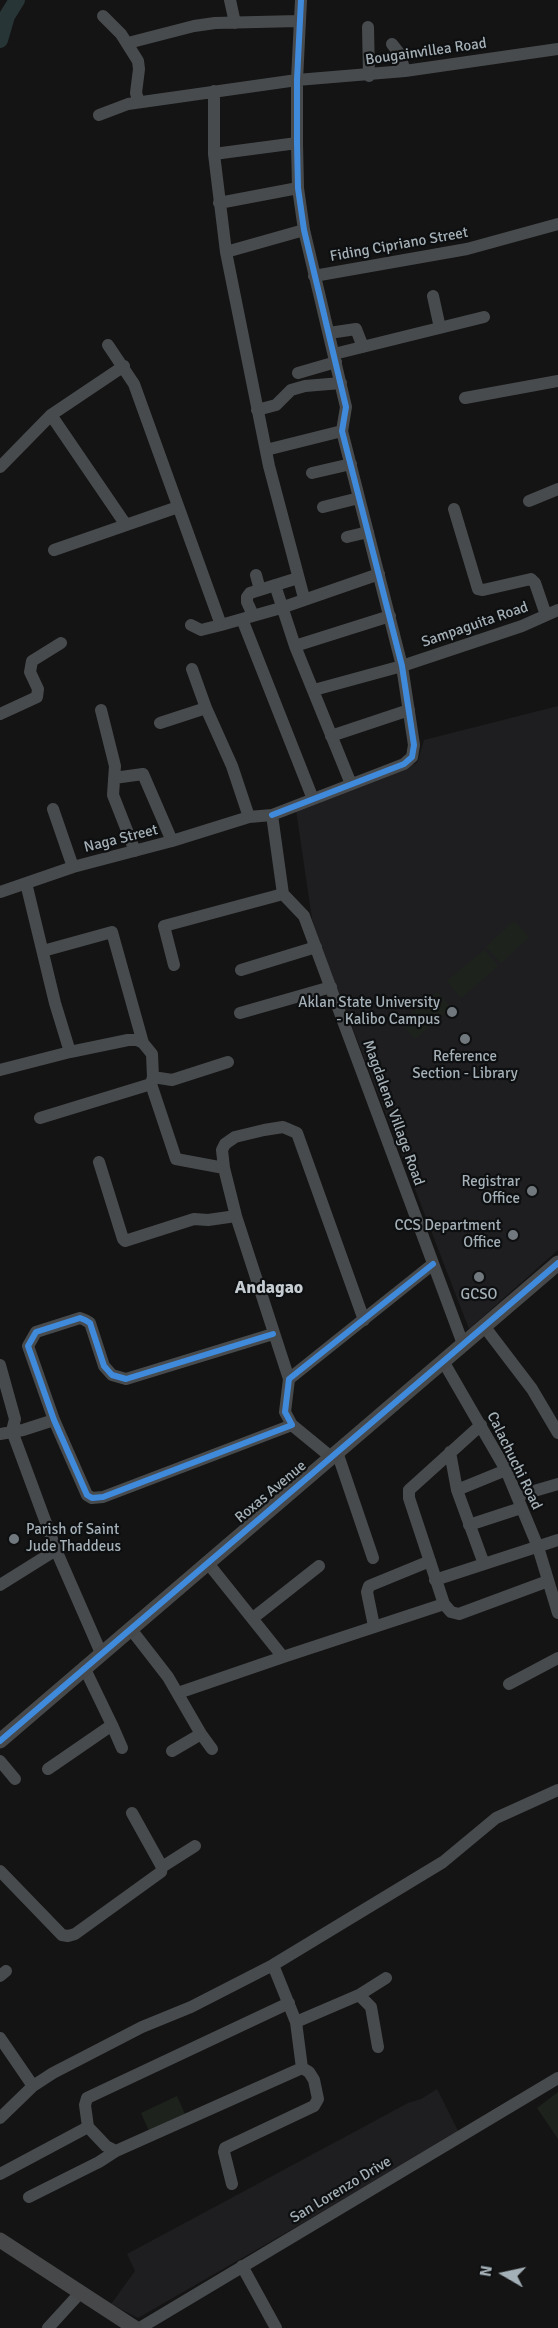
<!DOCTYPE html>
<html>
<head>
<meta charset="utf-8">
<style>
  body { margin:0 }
  #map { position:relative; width:558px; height:2328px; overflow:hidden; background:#141414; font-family:Signika,sans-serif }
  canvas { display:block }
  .north { position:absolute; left:474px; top:2244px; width:60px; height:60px; -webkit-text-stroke:4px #0e0f10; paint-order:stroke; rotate:279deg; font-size:16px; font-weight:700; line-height:24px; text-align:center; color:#a4b0b7 }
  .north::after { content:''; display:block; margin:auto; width:21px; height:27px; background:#a4b0b7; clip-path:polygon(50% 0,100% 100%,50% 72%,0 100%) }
</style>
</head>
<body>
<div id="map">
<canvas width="558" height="2328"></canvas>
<div class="north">N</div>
</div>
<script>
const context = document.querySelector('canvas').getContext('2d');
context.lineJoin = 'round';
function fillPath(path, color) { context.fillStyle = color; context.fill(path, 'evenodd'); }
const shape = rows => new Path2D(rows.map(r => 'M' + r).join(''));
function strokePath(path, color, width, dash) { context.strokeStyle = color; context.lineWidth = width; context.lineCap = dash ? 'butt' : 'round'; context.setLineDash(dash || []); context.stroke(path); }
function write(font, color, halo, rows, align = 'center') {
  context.font = font + ' Signika,sans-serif'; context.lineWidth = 4.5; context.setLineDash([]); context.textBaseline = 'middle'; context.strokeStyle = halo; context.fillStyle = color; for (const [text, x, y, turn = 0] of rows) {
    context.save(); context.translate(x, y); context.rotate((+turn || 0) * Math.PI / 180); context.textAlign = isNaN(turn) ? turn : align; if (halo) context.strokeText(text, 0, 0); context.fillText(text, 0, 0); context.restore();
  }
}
fillPath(shape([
  [558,706,558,1250,469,1329,317,936,312,919,296,810,417,763,424,740],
  [437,2089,459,2133,138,2318,111,2304,135,2271,127,2254,408,2103,421,2099]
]), '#1e1e20');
fillPath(shape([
  [514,921,529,937,501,963,486,947],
  [484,950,498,966,461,998,447,981],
  [437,992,451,1008,415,1039,401,1023],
  [558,2092,558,2139,537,2108],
  [177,2096,185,2114,149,2131,141,2113]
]), '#1d231c');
strokePath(shape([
  [0,40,7,16,17,0]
]), '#273537', 16);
strokePath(shape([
  [230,0,235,23],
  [103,16,121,34,138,61,139,69,136,93,139,102],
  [368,27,369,76],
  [128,43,194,26,215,23,299,21],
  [392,44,399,53,405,71],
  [214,91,214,154,226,252,269,466,304,598],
  [99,115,128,104,297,80,405,71,558,49],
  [214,154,297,143],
  [219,203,298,188],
  [226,252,304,230],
  [314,276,467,249,558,224],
  [433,296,440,328],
  [329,333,356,329,363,347],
  [108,345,134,384,221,625,242,619],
  [334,354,484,317],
  [298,373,336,362],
  [465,398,558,381],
  [257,410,276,405,291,390,305,386,341,383],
  [51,415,126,525],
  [266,450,342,431],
  [0,467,51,415,124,366],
  [312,473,351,464],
  [529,501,558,489],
  [323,507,359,498],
  [454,509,478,589,483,590,531,579,535,583,546,615],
  [347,537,368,532],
  [54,550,178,507],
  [256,575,260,590],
  [275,585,295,646,351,784],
  [253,615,247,602,247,597,250,593,298,578],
  [191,625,201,630,221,625],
  [295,646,390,616],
  [192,669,206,708,232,766,249,817],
  [314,690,402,666,522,626,558,610],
  [101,710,115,766,113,795,135,851],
  [0,714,37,697,38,689,30,672,32,661,61,643],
  [160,723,206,708],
  [331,736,409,710],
  [114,778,143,774,172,841],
  [313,799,242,619,281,608,379,574],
  [53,809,73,867],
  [272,815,404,764,412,757,414,745,402,666,342,431,346,407,304,230,298,188,297,143,297,80,301,0],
  [26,883,55,1003,70,1052],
  [0,892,73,867,172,841,249,817,272,815,283,894,304,916,463,1344],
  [43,951,112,932,143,1043],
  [174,965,164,926,283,894],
  [241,970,316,947],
  [240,1013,331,987],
  [0,1070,70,1052,128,1040,137,1040,143,1043,152,1054,153,1077,151,1084],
  [153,1077,172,1080,228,1062],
  [40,1118,151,1084,176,1159,224,1168],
  [99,1162,123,1239,125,1241,194,1219,208,1220,236,1216],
  [484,1326,532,1389,558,1433],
  [273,1334,126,1379,112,1375,104,1366,90,1323,85,1320,80,1318,36,1332,28,1346,54,1420,87,1495,92,1498,103,1497,292,1425,285,1412,289,1379,433,1264],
  [443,1361,506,1470,538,1547,558,1613],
  [0,1365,15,1419,12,1431],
  [289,1379,236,1216,224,1168,222,1150,225,1144,235,1137,264,1130,283,1127,297,1133,364,1320],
  [292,1425,331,1457],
  [481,1425,409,1490,409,1498,444,1604,451,1612,459,1614,548,1581],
  [12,1431,56,1550,101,1653],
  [0,1434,23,1430,54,1420],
  [337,1452,373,1558],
  [450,1452,457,1490,484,1564],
  [457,1490,506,1470],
  [517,1496,558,1484],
  [469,1525,521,1508],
  [207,1562,283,1657,444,1604],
  [435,1580,558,1540],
  [0,1585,56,1550],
  [253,1618,319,1566],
  [374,1626,367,1592,369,1586,430,1561],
  [130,1628,168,1677,201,1734,172,1751],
  [509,1684,558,1658],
  [178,1693,283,1657],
  [112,1725,122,1748],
  [201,1734,212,1749],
  [0,1761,15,1779],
  [48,1769,112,1725,84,1667],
  [162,1867,195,1846],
  [0,1871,62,1935,68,1936,75,1934,161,1872,162,1867,132,1813],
  [0,1976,6,1971],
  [359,1995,386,1978],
  [296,2022,359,1995,371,2007,378,2047],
  [0,2038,33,2086],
  [0,2118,33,2086,53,2073,142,2027,191,2007,273,1965,443,1862,496,1818,558,1790],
  [116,2151,106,2146,88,2127,85,2105,87,2098,289,2003],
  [0,2174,88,2127],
  [232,2184,224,2152,225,2148,314,2106,318,2099,314,2080,309,2072,302,2068,296,2022,273,1965],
  [29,2197,99,2162,116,2151,302,2068],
  [242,2266,276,2328],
  [48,2328,80,2293],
  [140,2328,558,2078]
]), '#484b4d', 12);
strokePath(shape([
  [0,1741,558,1263],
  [0,2240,135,2328]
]), '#464849', 15);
strokePath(shape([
  [272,815,404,764,412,757,414,745,402,666,342,431,346,407,304,230,298,188,297,143,297,80,301,0],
  [273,1334,126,1379,112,1375,104,1366,90,1323,85,1320,80,1318,36,1332,28,1346,54,1420,87,1495,92,1498,103,1497,292,1425,285,1412,289,1379,433,1264],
  [0,1741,558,1263]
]), '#408adc', 6);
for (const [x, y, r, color] of [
  [452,1012,6,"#72797e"],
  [465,1039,6,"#72797e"],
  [532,1191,6,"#72797e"],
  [513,1235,6,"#72797e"],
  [479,1277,6,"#72797e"],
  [14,1539,6,"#72797e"]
]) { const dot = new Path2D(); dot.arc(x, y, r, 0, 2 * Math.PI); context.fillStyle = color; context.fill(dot); strokePath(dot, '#0e0f10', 2); }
write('15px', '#a4b0b7', '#0e0f10', [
  ["Bougainvillea Road",426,52,-8],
  ["Fiding Cipriano Street",399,245,-10],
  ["Sampaguita Road",475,625,-19],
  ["Naga Street",121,839,-14],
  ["Magdalena Village Road",393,1113,70],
  ["Calachuchi Road",514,1461,64],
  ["Roxas Avenue",271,1492,-40],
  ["San Lorenzo Drive",341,2190,-31]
]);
write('15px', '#a4b0b7', '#0e0f10', [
  ["Aklan State University",440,1003],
  ["- Kalibo Campus",440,1020],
  ["Reference",465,1057,"center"],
  ["Section - Library",465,1074,"center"],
  ["Registrar",520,1182],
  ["Office",520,1199],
  ["CCS Department",501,1226],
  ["Office",501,1243],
  ["GCSO",479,1295,"center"],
  ["Parish of Saint",26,1530,"left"],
  ["Jude Thaddeus",26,1547,"left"]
], 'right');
write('bold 18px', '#c5cdd2', '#0e0f10', [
  ["Andagao",269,1288]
]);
</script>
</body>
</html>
